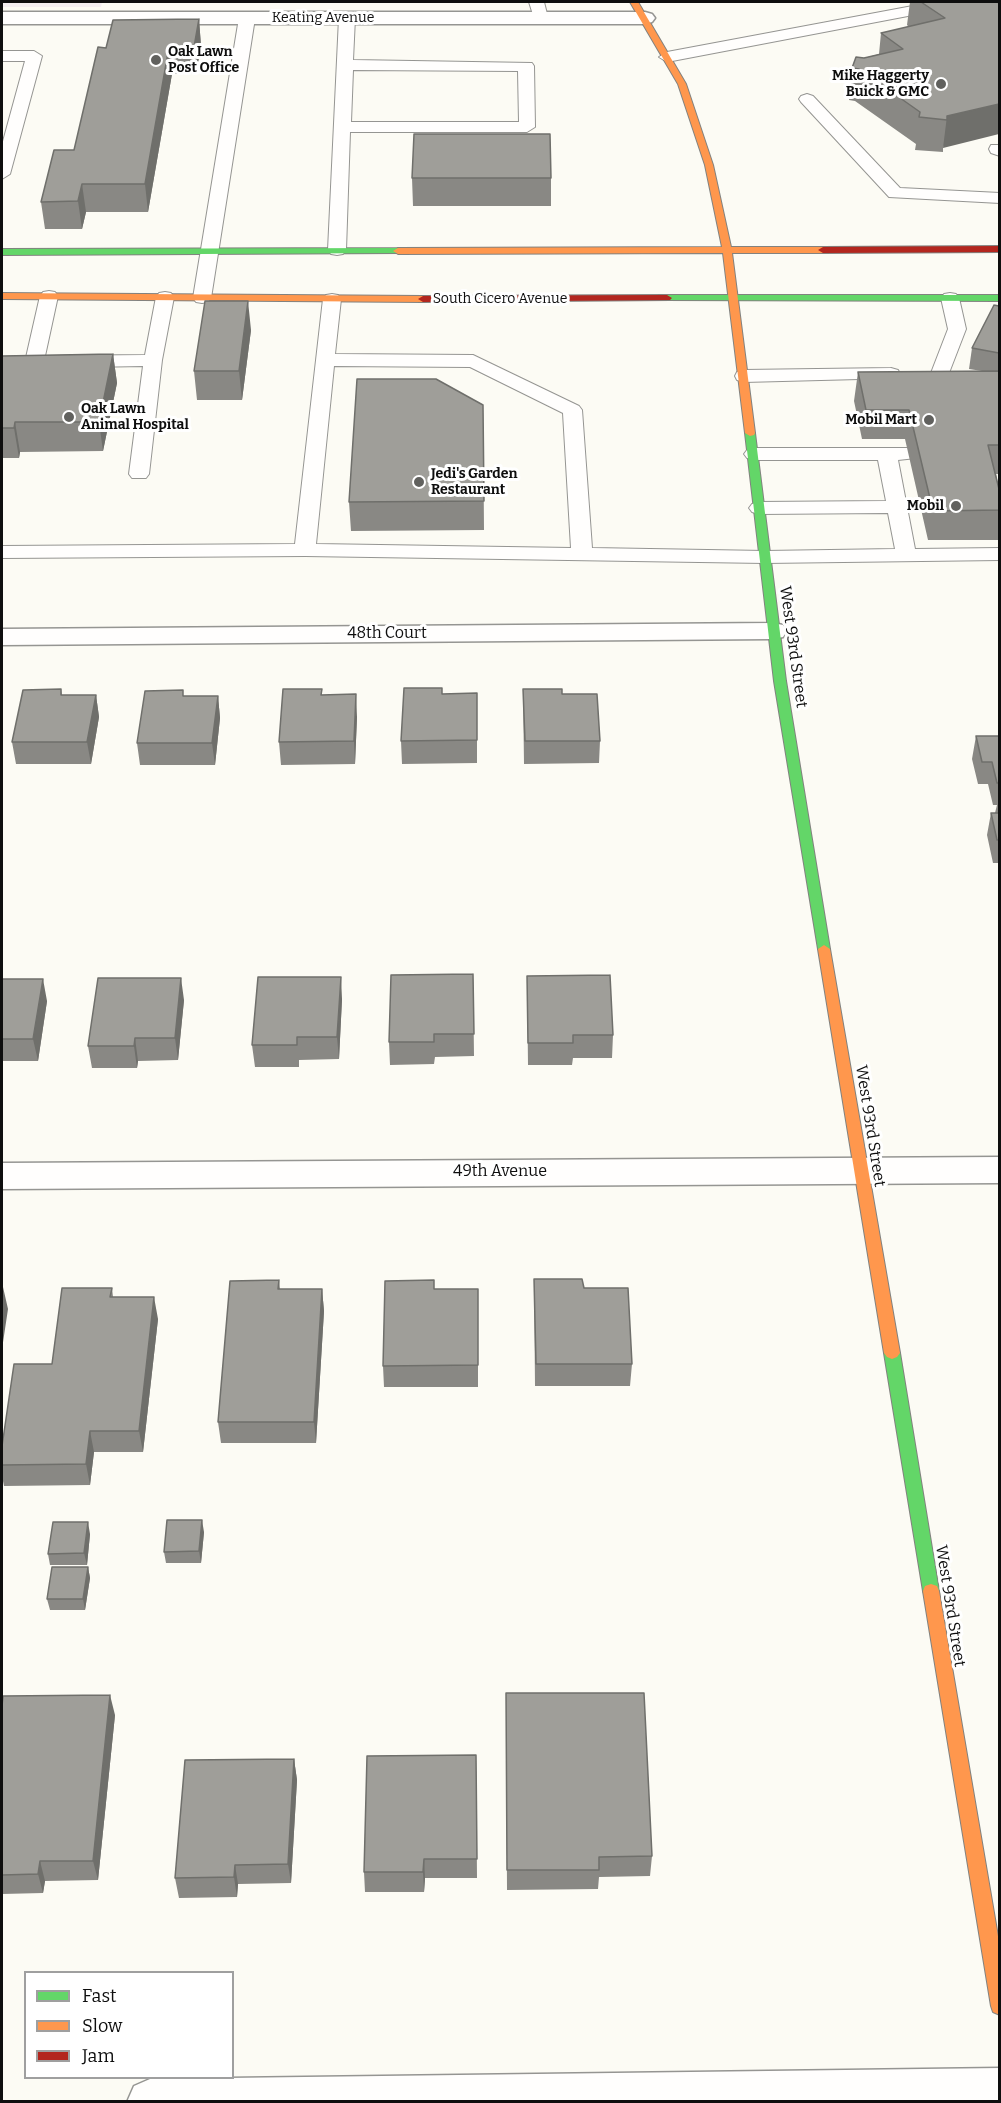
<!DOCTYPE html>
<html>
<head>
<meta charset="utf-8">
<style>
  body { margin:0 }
  #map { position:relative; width:1001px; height:2103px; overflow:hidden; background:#fcfbf4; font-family:Bitter,serif }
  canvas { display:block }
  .frame { position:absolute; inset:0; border:3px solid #0e0e0e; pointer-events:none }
  .legend { position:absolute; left:24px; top:1971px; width:210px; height:108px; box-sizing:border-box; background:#fff; border:2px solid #9f9f9f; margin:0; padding:8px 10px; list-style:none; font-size:18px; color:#0e0e0e }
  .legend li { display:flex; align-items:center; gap:12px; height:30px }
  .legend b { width:30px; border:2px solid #9f9f9f }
</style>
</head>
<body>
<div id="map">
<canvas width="1001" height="2103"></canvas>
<div class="frame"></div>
<ul class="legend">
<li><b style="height:8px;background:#63d668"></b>Fast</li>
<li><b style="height:8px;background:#ff974d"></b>Slow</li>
<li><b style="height:8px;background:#b3261e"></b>Jam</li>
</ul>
</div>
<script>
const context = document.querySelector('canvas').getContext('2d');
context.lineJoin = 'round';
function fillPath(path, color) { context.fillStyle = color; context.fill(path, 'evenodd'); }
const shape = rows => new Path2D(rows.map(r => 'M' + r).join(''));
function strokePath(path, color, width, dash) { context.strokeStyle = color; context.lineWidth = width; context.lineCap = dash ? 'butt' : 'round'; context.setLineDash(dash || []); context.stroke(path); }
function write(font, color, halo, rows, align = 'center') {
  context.font = font + ' Bitter,serif'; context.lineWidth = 6; context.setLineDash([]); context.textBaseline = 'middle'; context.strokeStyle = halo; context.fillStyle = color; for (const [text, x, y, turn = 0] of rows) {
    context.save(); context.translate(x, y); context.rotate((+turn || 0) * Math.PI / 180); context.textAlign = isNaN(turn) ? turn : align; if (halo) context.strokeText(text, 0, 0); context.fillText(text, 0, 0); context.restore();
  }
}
fillPath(shape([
  [2,2,102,2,101,7,2,7]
]), '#f4eef0');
const lane = shape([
  [529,2,544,2,548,18,545,21,535,21,529,2],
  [934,2,963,2,955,7,667,62,659,57,667,52,934,2],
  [247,13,255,18,211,298,208,302,202,303,196,302,193,298,239,18,247,13],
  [347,13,355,18,353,60,532,63,534,66,535,127,527,132,350,132,346,250,343,254,337,255,331,254,328,250,339,18,347,13],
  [353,70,518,71,519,122,351,122,353,70],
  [2,51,34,51,42,56,10,174,2,179,2,145,25,61,2,61,2,51],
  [807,94,813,96,900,188,1000,193,1000,203,889,197,801,102,799,99,801,96,807,94],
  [991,145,1000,145,1000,156,991,153,989,149,991,145],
  [49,291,55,292,58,296,45,356,145,355,156,297,159,293,165,292,171,293,174,297,162,360,149,474,146,478,132,478,129,474,143,366,34,368,27,366,25,362,40,296,43,292,49,291],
  [950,293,956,294,959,298,966,329,949,373,947,377,940,379,933,377,931,373,948,329,941,298,944,294,950,293],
  [332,294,338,295,341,299,335,354,473,355,579,406,582,410,592,548,765,551,895,549,888,513,759,514,752,512,749,508,752,504,759,502,886,501,878,460,754,460,747,458,744,454,747,450,754,448,909,448,916,450,919,454,916,458,898,460,915,549,1000,548,1000,560,765,563,305,556,2,558,2,546,295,544,323,299,326,295,332,294],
  [334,366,470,367,563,413,571,548,316,544,334,366],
  [891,368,898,370,900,374,898,378,744,382,737,380,735,376,737,372,744,370,891,368]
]);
const street = shape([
  [2,12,645,12,652,14,655,18,652,22,645,24,2,24,2,12],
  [773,623,783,625,787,631,783,637,773,639,2,645,2,629,773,623],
  [1000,1157,1000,1183,2,1189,2,1163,1000,1157],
  [1000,2068,1000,2102,127,2102,134,2086,150,2079,1000,2068]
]);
const fast = shape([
  [398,248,401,249,401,253,2,255,2,249,398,248],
  [667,295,1000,295,1000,301,664,300,662,298,667,295],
  [750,430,755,433,786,681,830,949,824,953,818,949,774,681,745,433,750,430],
  [892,1347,897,1349,900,1353,939,1591,937,1596,931,1598,925,1596,923,1591,884,1353,887,1349,892,1347]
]);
const slow = shape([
  [630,2,638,2,686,84,713,165,731,247,823,247,828,250,823,253,732,253,755,433,754,435,750,436,745,433,723,253,398,254,393,251,398,248,722,247,705,165,678,84,630,2],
  [2,293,423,296,428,299,423,302,2,299,2,293],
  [824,945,830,949,900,1353,897,1357,892,1359,887,1357,884,1353,818,949,824,945],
  [931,1584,937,1586,939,1591,1000,1948,1000,2015,993,2012,991,2006,923,1591,925,1586,931,1584]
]);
const jam = shape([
  [1000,246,1000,252,823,253,818,250,823,247,1000,246],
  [667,295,672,298,670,300,423,302,418,299,423,296,667,295]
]);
strokePath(lane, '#959592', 2);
strokePath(street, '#959592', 3);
strokePath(fast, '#82827f', 2);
strokePath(slow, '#82827f', 2);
strokePath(jam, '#82827f', 2);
fillPath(lane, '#fffefd');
fillPath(street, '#fffefd');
fillPath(fast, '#63d668');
fillPath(slow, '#ff974d');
fillPath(jam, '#b3261e');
fillPath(shape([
  [910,2,997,2,943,148,943,152,915,150,916,144,855,101,849,100,852,68,864,58,879,54,881,33,909,27,907,25],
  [199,19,201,46,196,74,172,74,148,212,86,212,82,229,45,229,41,202,74,150,106,48],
  [412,178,551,178,551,206,413,206],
  [999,306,999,474,996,474,999,489,999,540,928,540,905,439,862,439,854,401,858,372,982,371,969,369,972,348],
  [251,330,242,400,197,400,194,371],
  [113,354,117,383,103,451,20,452,19,458,2,458,2,356],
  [483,405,484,530,351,531,349,502],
  [61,689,62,695,96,695,99,717,91,764,16,764,12,742],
  [322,689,322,695,357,717,355,764,281,765,279,742],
  [523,689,562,694,600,741,599,763,524,764],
  [477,693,477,763,402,764,401,741,442,694],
  [184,696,218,696,220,718,215,765,140,765,137,743],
  [976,736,999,736,999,863,993,863,987,835,991,813,995,813,997,805,993,805,988,784,978,784,972,759],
  [473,974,474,1056,435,1057,434,1064,390,1065,389,1042],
  [527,976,613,1035,612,1058,573,1058,572,1065,528,1065],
  [2,979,47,1001,38,1061,2,1061],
  [342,999,339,1059,299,1060,299,1067,255,1067,252,1045],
  [184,1000,178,1060,138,1061,137,1068,92,1068,88,1046],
  [534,1279,584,1288,632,1364,630,1386,535,1386],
  [279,1280,280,1289,322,1289,324,1311,316,1443,221,1443,218,1422],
  [434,1280,434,1289,478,1289,478,1387,384,1387,383,1366],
  [112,1288,113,1297,158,1319,143,1452,94,1452,90,1485,4,1486,2,1476,2,1446,52,1364],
  [204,1532,201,1563,166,1563,164,1552],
  [90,1534,87,1565,50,1565,48,1554],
  [88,1567,90,1578,85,1610,50,1610,47,1599],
  [506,1693,652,1856,650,1876,599,1877,598,1889,507,1890],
  [2,1706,115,1715,98,1880,45,1881,43,1893,2,1894],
  [476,1755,477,1878,425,1878,424,1892,365,1892,364,1872],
  [294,1759,297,1780,291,1883,238,1884,237,1897,179,1898,175,1878]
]), '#898884');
fillPath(shape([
  [199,19,201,46,196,74,194,47],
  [169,47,172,74,148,212,145,184],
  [999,104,999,134,943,148,947,116],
  [82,184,86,212,82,229,78,201],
  [248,301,251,330,242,400,239,371],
  [113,354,117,383,103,451,99,422],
  [15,422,20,452,19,458,14,428],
  [356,694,357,717,355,764,354,741],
  [96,695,99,717,91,764,87,742],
  [218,696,220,718,215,765,212,743],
  [341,977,342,999,339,1059,337,1037],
  [181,978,184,1000,178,1060,175,1038],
  [43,979,47,1001,38,1061,33,1039],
  [135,1038,138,1061,137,1068,134,1046],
  [3,1287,8,1309,2,1349,2,1295],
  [322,1289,324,1311,316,1443,314,1422],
  [154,1297,158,1319,143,1452,139,1431],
  [90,1431,94,1452,90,1485,86,1464],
  [202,1520,204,1532,201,1563,199,1551],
  [88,1522,90,1534,87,1565,84,1553],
  [88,1567,90,1578,85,1610,83,1599],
  [110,1695,115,1715,98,1880,93,1861],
  [294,1759,297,1780,291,1883,288,1864],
  [424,1859,425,1878,424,1892,423,1872],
  [40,1861,45,1881,43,1893,38,1874],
  [235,1865,238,1884,237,1897,234,1877]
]), '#6f6f6b');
const building = shape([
  [921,2,997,2,999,3,999,104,947,116,947,120,919,117,920,112,859,69,852,68,856,57,864,58,903,49,881,33,945,18,921,2],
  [199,19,194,47,169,47,145,184,82,184,78,201,41,202,54,150,74,150,98,47,106,48,113,20,199,19],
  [414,134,550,134,551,178,412,178,414,134],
  [205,301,248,301,239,371,194,371,205,301],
  [994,305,999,306,999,353,972,348,994,305],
  [113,354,99,422,15,422,14,428,2,428,2,356,113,354],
  [999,371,999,445,988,445,999,489,999,510,933,511,909,410,866,410,858,372,999,371],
  [357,379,436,379,483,405,484,501,349,502,357,379],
  [404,688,442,688,442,694,477,693,477,740,401,741,404,688],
  [61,689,61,695,96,695,87,742,12,742,23,690,61,689],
  [283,689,322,689,321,695,356,694,354,741,279,742,283,689],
  [523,689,562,689,562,694,597,694,600,741,525,741,523,689],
  [183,690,183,696,218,696,212,743,137,743,145,691,183,690],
  [976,736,999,736,999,783,997,783,992,762,982,762,976,736],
  [991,813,999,813,999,840,997,840,991,813],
  [473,974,474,1034,434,1034,434,1042,389,1042,391,975,473,974],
  [610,975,613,1035,573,1035,573,1043,528,1043,527,976,610,975],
  [258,977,341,977,337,1037,297,1037,297,1045,252,1045,258,977],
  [98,978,181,978,175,1038,135,1038,134,1046,88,1046,98,978],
  [2,979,43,979,33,1039,2,1039,2,979],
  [534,1279,582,1279,584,1288,628,1288,632,1364,536,1364,534,1279],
  [279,1280,278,1289,322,1289,314,1422,218,1422,230,1281,279,1280],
  [434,1280,434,1289,478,1289,478,1365,383,1366,385,1281,434,1280],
  [62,1288,112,1288,110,1297,154,1297,139,1431,90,1431,86,1464,2,1465,2,1446,14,1364,52,1364,62,1288],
  [167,1520,202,1520,199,1551,164,1552,167,1520],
  [53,1522,88,1522,84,1553,48,1554,53,1522],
  [52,1567,88,1567,83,1599,47,1599,52,1567],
  [506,1693,644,1693,652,1856,599,1857,599,1870,507,1870,506,1693],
  [110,1695,93,1861,40,1861,38,1874,2,1875,2,1706,3,1696,110,1695],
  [476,1755,477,1859,424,1859,423,1872,364,1872,367,1756,476,1755],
  [294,1759,288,1864,235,1865,234,1877,175,1878,185,1760,294,1759]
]);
fillPath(building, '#9f9e99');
strokePath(building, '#6f6f6b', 1.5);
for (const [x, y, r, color] of [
  [156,60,6,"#61615e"],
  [941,84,6,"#61615e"],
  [69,417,6,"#61615e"],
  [929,420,6,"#61615e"],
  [419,482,6,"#61615e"],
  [956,506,6,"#61615e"]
]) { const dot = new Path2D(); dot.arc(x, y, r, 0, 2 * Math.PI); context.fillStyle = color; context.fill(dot); strokePath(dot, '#fff', 2); }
write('14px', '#0e0e0e', '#fff', [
  ["Keating Avenue",323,18],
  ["South Cicero Avenue",500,299]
]);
write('bold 14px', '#0e0e0e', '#fff', [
  ["Oak Lawn",168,52],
  ["Post Office",168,68],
  ["Mike Haggerty",929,76,"right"],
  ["Buick & GMC",929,92,"right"],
  ["Oak Lawn",81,409],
  ["Animal Hospital",81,425],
  ["Mobil Mart",917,420,"right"],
  ["Jedi's Garden",431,474],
  ["Restaurant",431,490],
  ["Mobil",944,506,"right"]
], 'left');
write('16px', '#0e0e0e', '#fff', [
  ["48th Court",387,634],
  ["West 93rd Street",793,647,82],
  ["West 93rd Street",870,1126,81],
  ["49th Avenue",500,1172],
  ["West 93rd Street",950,1606,81]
]);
</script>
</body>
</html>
